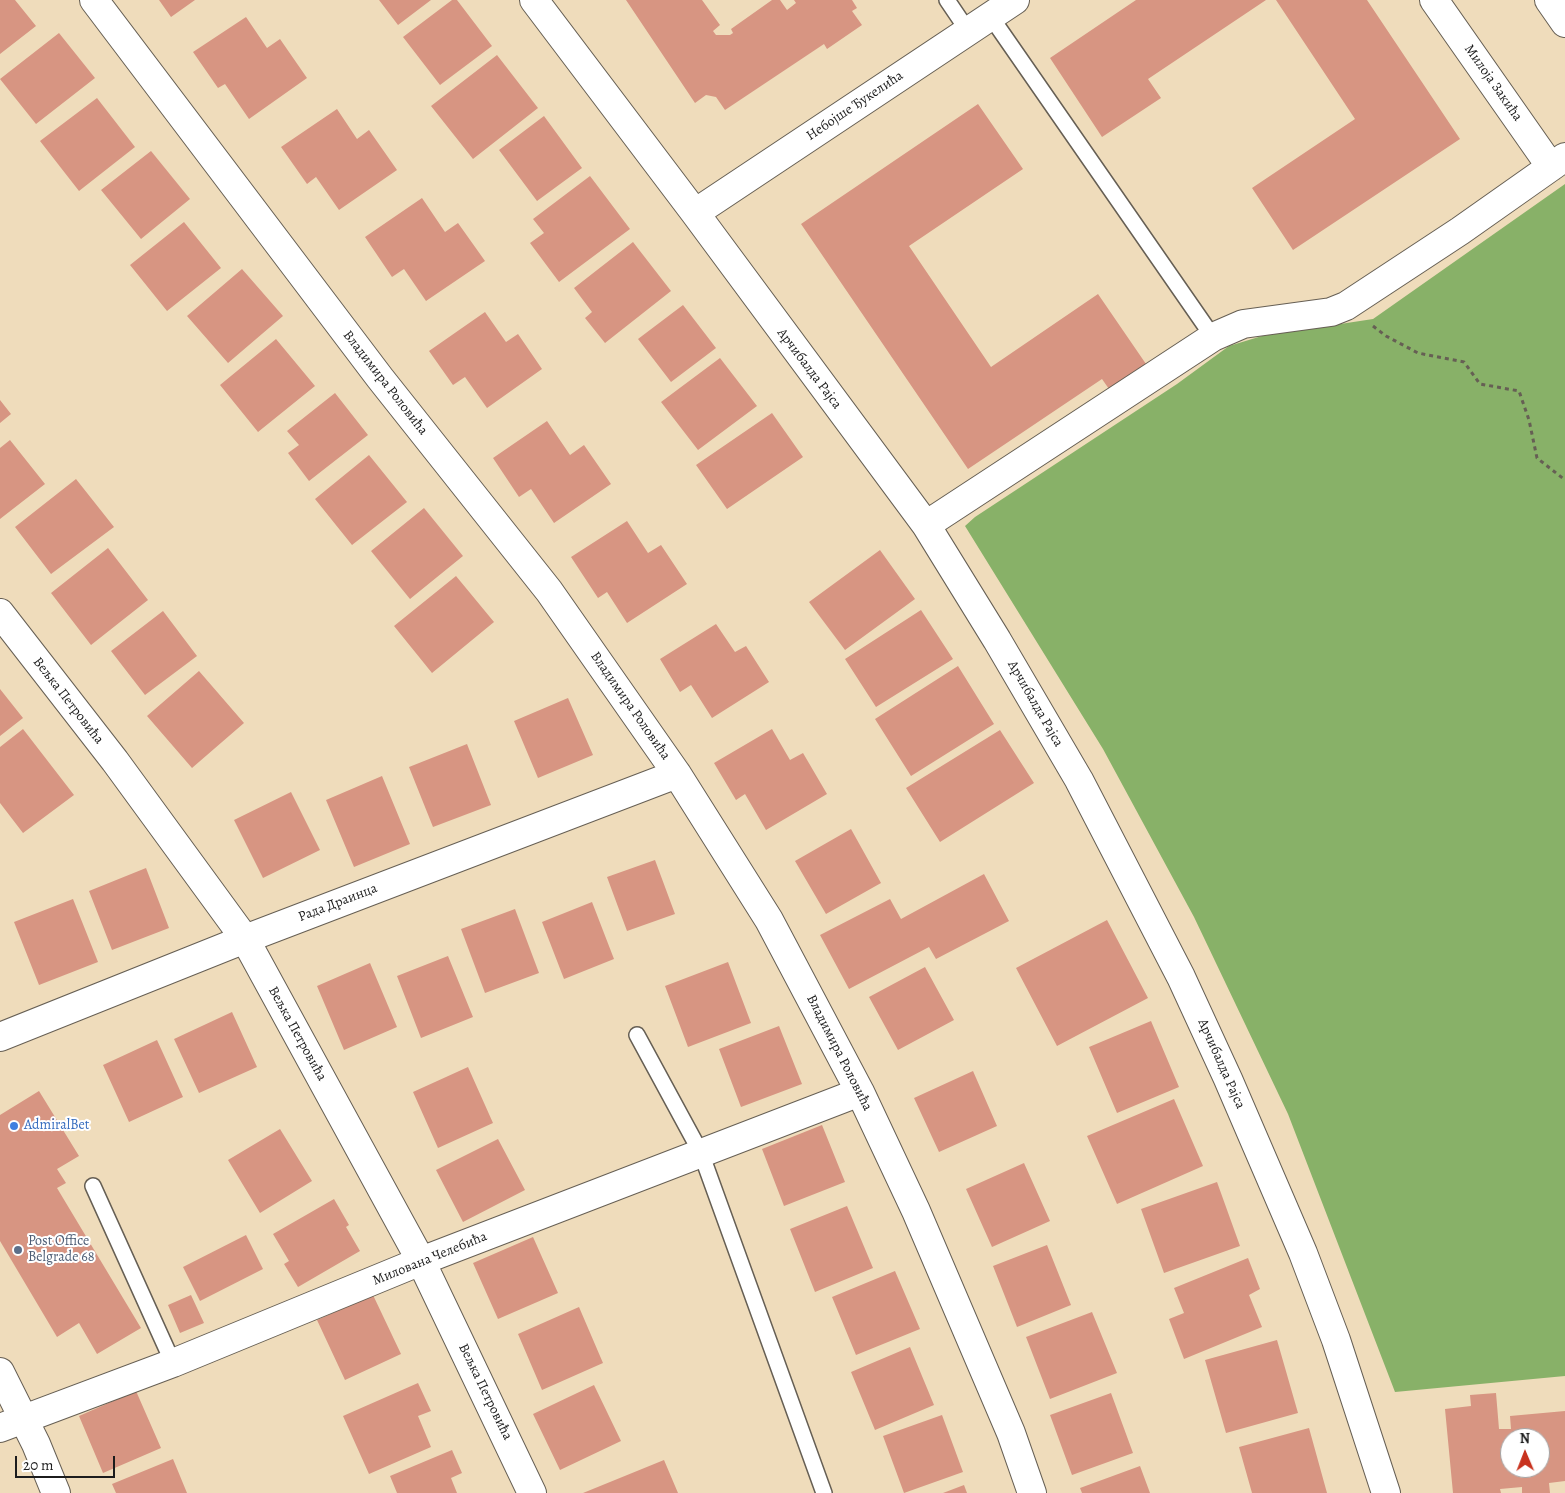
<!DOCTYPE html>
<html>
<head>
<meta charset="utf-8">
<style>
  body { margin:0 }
  #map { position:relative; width:1565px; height:1493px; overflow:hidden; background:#efdcbb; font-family:Alegreya,serif }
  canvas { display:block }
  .north { position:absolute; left:1500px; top:1428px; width:50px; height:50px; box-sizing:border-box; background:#fff; border:1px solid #a4a4a4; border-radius:50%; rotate:359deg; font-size:14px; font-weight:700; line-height:20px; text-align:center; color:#1c1c1c }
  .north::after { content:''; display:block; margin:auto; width:18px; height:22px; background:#c8321e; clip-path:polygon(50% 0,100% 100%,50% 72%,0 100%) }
  .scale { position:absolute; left:15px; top:1456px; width:100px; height:22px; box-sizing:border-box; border:2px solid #1c1c1c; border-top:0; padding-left:6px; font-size:15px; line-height:18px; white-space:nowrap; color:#1c1c1c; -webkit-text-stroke:4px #fff; paint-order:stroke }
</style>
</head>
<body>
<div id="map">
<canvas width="1565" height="1493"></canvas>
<div class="north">N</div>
<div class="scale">20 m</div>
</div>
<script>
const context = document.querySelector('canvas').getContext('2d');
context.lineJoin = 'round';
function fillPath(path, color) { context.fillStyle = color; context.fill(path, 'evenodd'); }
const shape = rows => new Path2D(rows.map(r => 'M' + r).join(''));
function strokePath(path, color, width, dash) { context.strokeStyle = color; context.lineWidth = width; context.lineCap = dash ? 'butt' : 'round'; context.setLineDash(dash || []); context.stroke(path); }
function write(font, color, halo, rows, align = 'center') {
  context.font = font + ' Alegreya,serif'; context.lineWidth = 4; context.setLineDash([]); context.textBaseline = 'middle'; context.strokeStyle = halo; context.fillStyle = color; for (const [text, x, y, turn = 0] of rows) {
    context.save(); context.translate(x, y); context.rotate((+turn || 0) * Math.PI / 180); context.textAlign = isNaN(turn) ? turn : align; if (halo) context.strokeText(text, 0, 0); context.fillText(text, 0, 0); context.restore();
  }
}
fillPath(shape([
  [1565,184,1565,1376,1395,1392,1288,1114,1194,917,1103,749,965,526,975,517,1177,384,1229,346,1262,336,1373,319]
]), '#88b168');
fillPath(shape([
  [0,0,15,0,36,26,0,54],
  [159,0,195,0,171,17],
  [379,0,431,0,398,25],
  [452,0,457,0,492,46,440,85,403,37],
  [626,0,702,0,720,25,713,31,716,35,730,35,733,33,731,29,772,0,780,0,787,10,796,3,794,0,852,0,857,8,852,11,862,25,827,49,824,44,725,110,716,97,706,95,695,103],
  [1136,0,1266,0,1148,79,1161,98,1102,137,1050,58],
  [1276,0,1367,0,1460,139,1293,250,1252,188,1355,119],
  [246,17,267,48,280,39,307,78,249,119,225,84,218,88,193,52],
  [59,33,95,78,36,124,0,79],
  [497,55,538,108,473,159,431,106],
  [97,98,135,147,79,191,40,141],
  [978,104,1023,169,909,246,991,367,1098,294,1146,364,1109,389,1102,379,968,469,801,224],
  [337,109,357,139,369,130,397,170,339,210,316,177,307,184,281,147],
  [544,116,582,168,537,201,499,150],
  [151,151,190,199,141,239,101,190],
  [590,176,630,229,559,282,530,243,544,233,533,219],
  [422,198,445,232,458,223,485,261,426,301,404,269,392,277,365,237],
  [184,222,221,268,167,311,130,265],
  [633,242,671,291,605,343,585,318,592,312,574,288],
  [242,269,283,316,228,363,187,316],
  [683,305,716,348,671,382,638,339],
  [485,312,506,342,518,334,542,369,487,408,465,377,453,385,429,351],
  [276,339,315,386,258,432,220,385],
  [720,358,757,406,698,450,661,402],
  [335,393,368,435,309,481,288,453,299,445,287,431],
  [0,400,11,414,0,423],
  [772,413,803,457,727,509,696,465],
  [547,421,570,455,584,445,611,484,554,523,531,489,519,497,493,458],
  [10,440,45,484,0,519,0,448],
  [369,455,407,502,352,545,315,499],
  [76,479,114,527,51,574,15,527],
  [424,508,463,556,410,599,371,551],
  [627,521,648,553,661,545,687,584,627,623,607,592,598,598,571,557],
  [108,548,148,600,91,645,51,593],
  [880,550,915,599,845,650,809,602],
  [456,576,494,622,432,673,394,626],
  [921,610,953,659,876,707,845,659],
  [163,611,197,656,145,695,111,651],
  [716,624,735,652,746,646,769,682,712,718,691,685,680,692,660,659],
  [958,666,994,724,911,776,875,719],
  [199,671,244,723,192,768,147,716],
  [0,689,23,718,0,736],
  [568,698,593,755,538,778,514,721],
  [23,729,74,795,23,833,0,803,0,747],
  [772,729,790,760,803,753,827,794,766,830,745,794,736,800,714,763],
  [1000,730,1034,783,940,842,906,788],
  [467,744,491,805,433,827,409,767],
  [382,776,410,844,354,867,326,800],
  [291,792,320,850,263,878,234,820],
  [851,829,881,883,826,914,795,861],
  [655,860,675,914,627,931,607,877],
  [146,868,169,928,112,950,89,891],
  [984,874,1009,921,936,959,929,947,849,989,820,935,890,899,901,919],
  [73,899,98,962,39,985,14,922],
  [592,902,614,959,564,979,542,922],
  [515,909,539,973,485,993,461,929],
  [1107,920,1148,998,1057,1046,1016,968],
  [448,956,473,1017,421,1038,397,976],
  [728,962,751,1023,688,1047,665,986],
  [370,963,397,1027,344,1050,317,986],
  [925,967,954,1020,898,1050,869,997],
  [232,1012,257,1067,199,1093,174,1039],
  [1151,1021,1179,1087,1117,1113,1089,1047],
  [779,1026,802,1084,741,1107,719,1049],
  [157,1040,183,1097,129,1122,103,1065],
  [468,1067,493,1123,438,1148,413,1092],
  [973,1071,997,1126,939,1152,914,1098],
  [39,1091,79,1156,57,1169,66,1183,57,1188,141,1328,97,1354,79,1323,57,1337,0,1241,0,1115],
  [1174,1099,1203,1166,1117,1204,1087,1136],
  [822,1125,845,1182,784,1206,762,1149],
  [280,1129,312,1181,260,1213,228,1160],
  [498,1139,525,1190,463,1222,436,1170],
  [1024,1163,1050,1221,992,1247,966,1189],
  [1217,1182,1240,1246,1164,1273,1141,1209],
  [334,1199,349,1225,346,1227,360,1251,298,1287,284,1264,289,1261,273,1234],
  [847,1206,873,1268,815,1292,790,1229],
  [246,1235,263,1269,200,1301,183,1267],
  [533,1237,558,1293,498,1319,473,1263],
  [1047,1245,1071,1305,1017,1327,993,1266],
  [1248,1258,1260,1289,1249,1295,1262,1327,1184,1359,1169,1319,1184,1313,1174,1288],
  [895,1271,920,1329,856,1355,832,1297],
  [191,1295,204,1323,180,1333,168,1305],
  [373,1295,401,1354,345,1380,317,1320],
  [579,1307,603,1363,542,1390,518,1334],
  [1092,1312,1117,1373,1050,1399,1026,1337],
  [1277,1340,1298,1413,1226,1433,1205,1360],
  [910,1347,934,1405,875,1430,851,1372],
  [418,1383,431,1411,418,1416,431,1447,369,1474,343,1416],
  [594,1385,621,1441,560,1470,533,1414],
  [136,1391,161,1448,103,1473,79,1416],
  [1111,1393,1133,1453,1072,1475,1050,1415],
  [1496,1393,1499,1429,1511,1429,1510,1416,1565,1411,1565,1481,1549,1483,1550,1493,1522,1493,1522,1487,1500,1489,1501,1493,1453,1493,1445,1409,1471,1406,1470,1395],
  [1510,1438,1540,1438,1540,1468,1510,1468],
  [942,1415,963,1472,904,1493,883,1436],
  [1309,1428,1327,1493,1252,1493,1239,1447],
  [452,1450,462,1473,451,1478,457,1493,397,1493,390,1476],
  [173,1459,187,1493,116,1493,112,1484],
  [664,1460,678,1493,583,1493],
  [1140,1466,1150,1493,1082,1493,1080,1488],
  [964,1485,967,1493,943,1493]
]), '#d79582');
const service = shape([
  [947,0,968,31],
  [991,17,1213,337],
  [637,1035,701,1153,824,1493],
  [93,1186,173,1363]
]);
const minor = shape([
  [94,0,380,378,549,591,677,774,769,920,860,1092,916,1211,1011,1433,1032,1493],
  [534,0,695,213,926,525,997,640,1079,780,1181,977,1228,1079,1303,1253,1336,1340,1386,1493],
  [1434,0,1551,167],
  [1549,0,1565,23],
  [695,213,1015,0],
  [926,525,1213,337,1243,324,1331,312,1346,306,1460,231,1565,157],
  [0,613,115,761,245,939,421,1261,532,1493],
  [0,1037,245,939,677,774],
  [0,1428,173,1363,421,1261,860,1092]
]);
const tertiary = shape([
  [0,1372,36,1444,56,1493]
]);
strokePath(service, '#665f54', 18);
strokePath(minor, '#665f54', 30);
strokePath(tertiary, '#665f54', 30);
strokePath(shape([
  [1373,326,1386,336,1418,353,1464,362,1480,384,1519,391,1529,420,1537,458,1565,480]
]), '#665f54', 3, [4, 4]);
strokePath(service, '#fff', 15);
strokePath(minor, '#fff', 28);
strokePath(tertiary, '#fff', 28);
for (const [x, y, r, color] of [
  [14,1126,5,"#3f7fe0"],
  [18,1250,5,"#5c6f8a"]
]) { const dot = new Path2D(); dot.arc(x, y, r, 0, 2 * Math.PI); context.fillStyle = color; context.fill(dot); strokePath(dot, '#fff', 2); }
write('14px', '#1c1c1c', '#fff', [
  ["Милоја Закића",1493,83,55],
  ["Небојше Ђукелића",855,106,-34],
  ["Арчибалда Рајса",809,369,53],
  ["Владимира Роловића",385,383,52],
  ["Вељка Петровића",68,701,52],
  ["Арчибалда Рајса",1035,704,60],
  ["Владимира Роловића",630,706,55],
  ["Рада Драинца",338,903,-21],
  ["Вељка Петровића",297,1034,61],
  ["Владимира Роловића",839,1053,63],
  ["Арчибалда Рајса",1221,1064,66],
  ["Милована Челебића",430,1259,-22],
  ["Вељка Петровића",485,1392,64]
]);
write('14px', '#366cbe', '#fff', [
  ["AdmiralBet",24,1126]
], 'left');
write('14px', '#4e5e75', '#fff', [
  ["Post Office",28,1242],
  ["Belgrade 68",28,1258]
], 'left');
</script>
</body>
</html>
